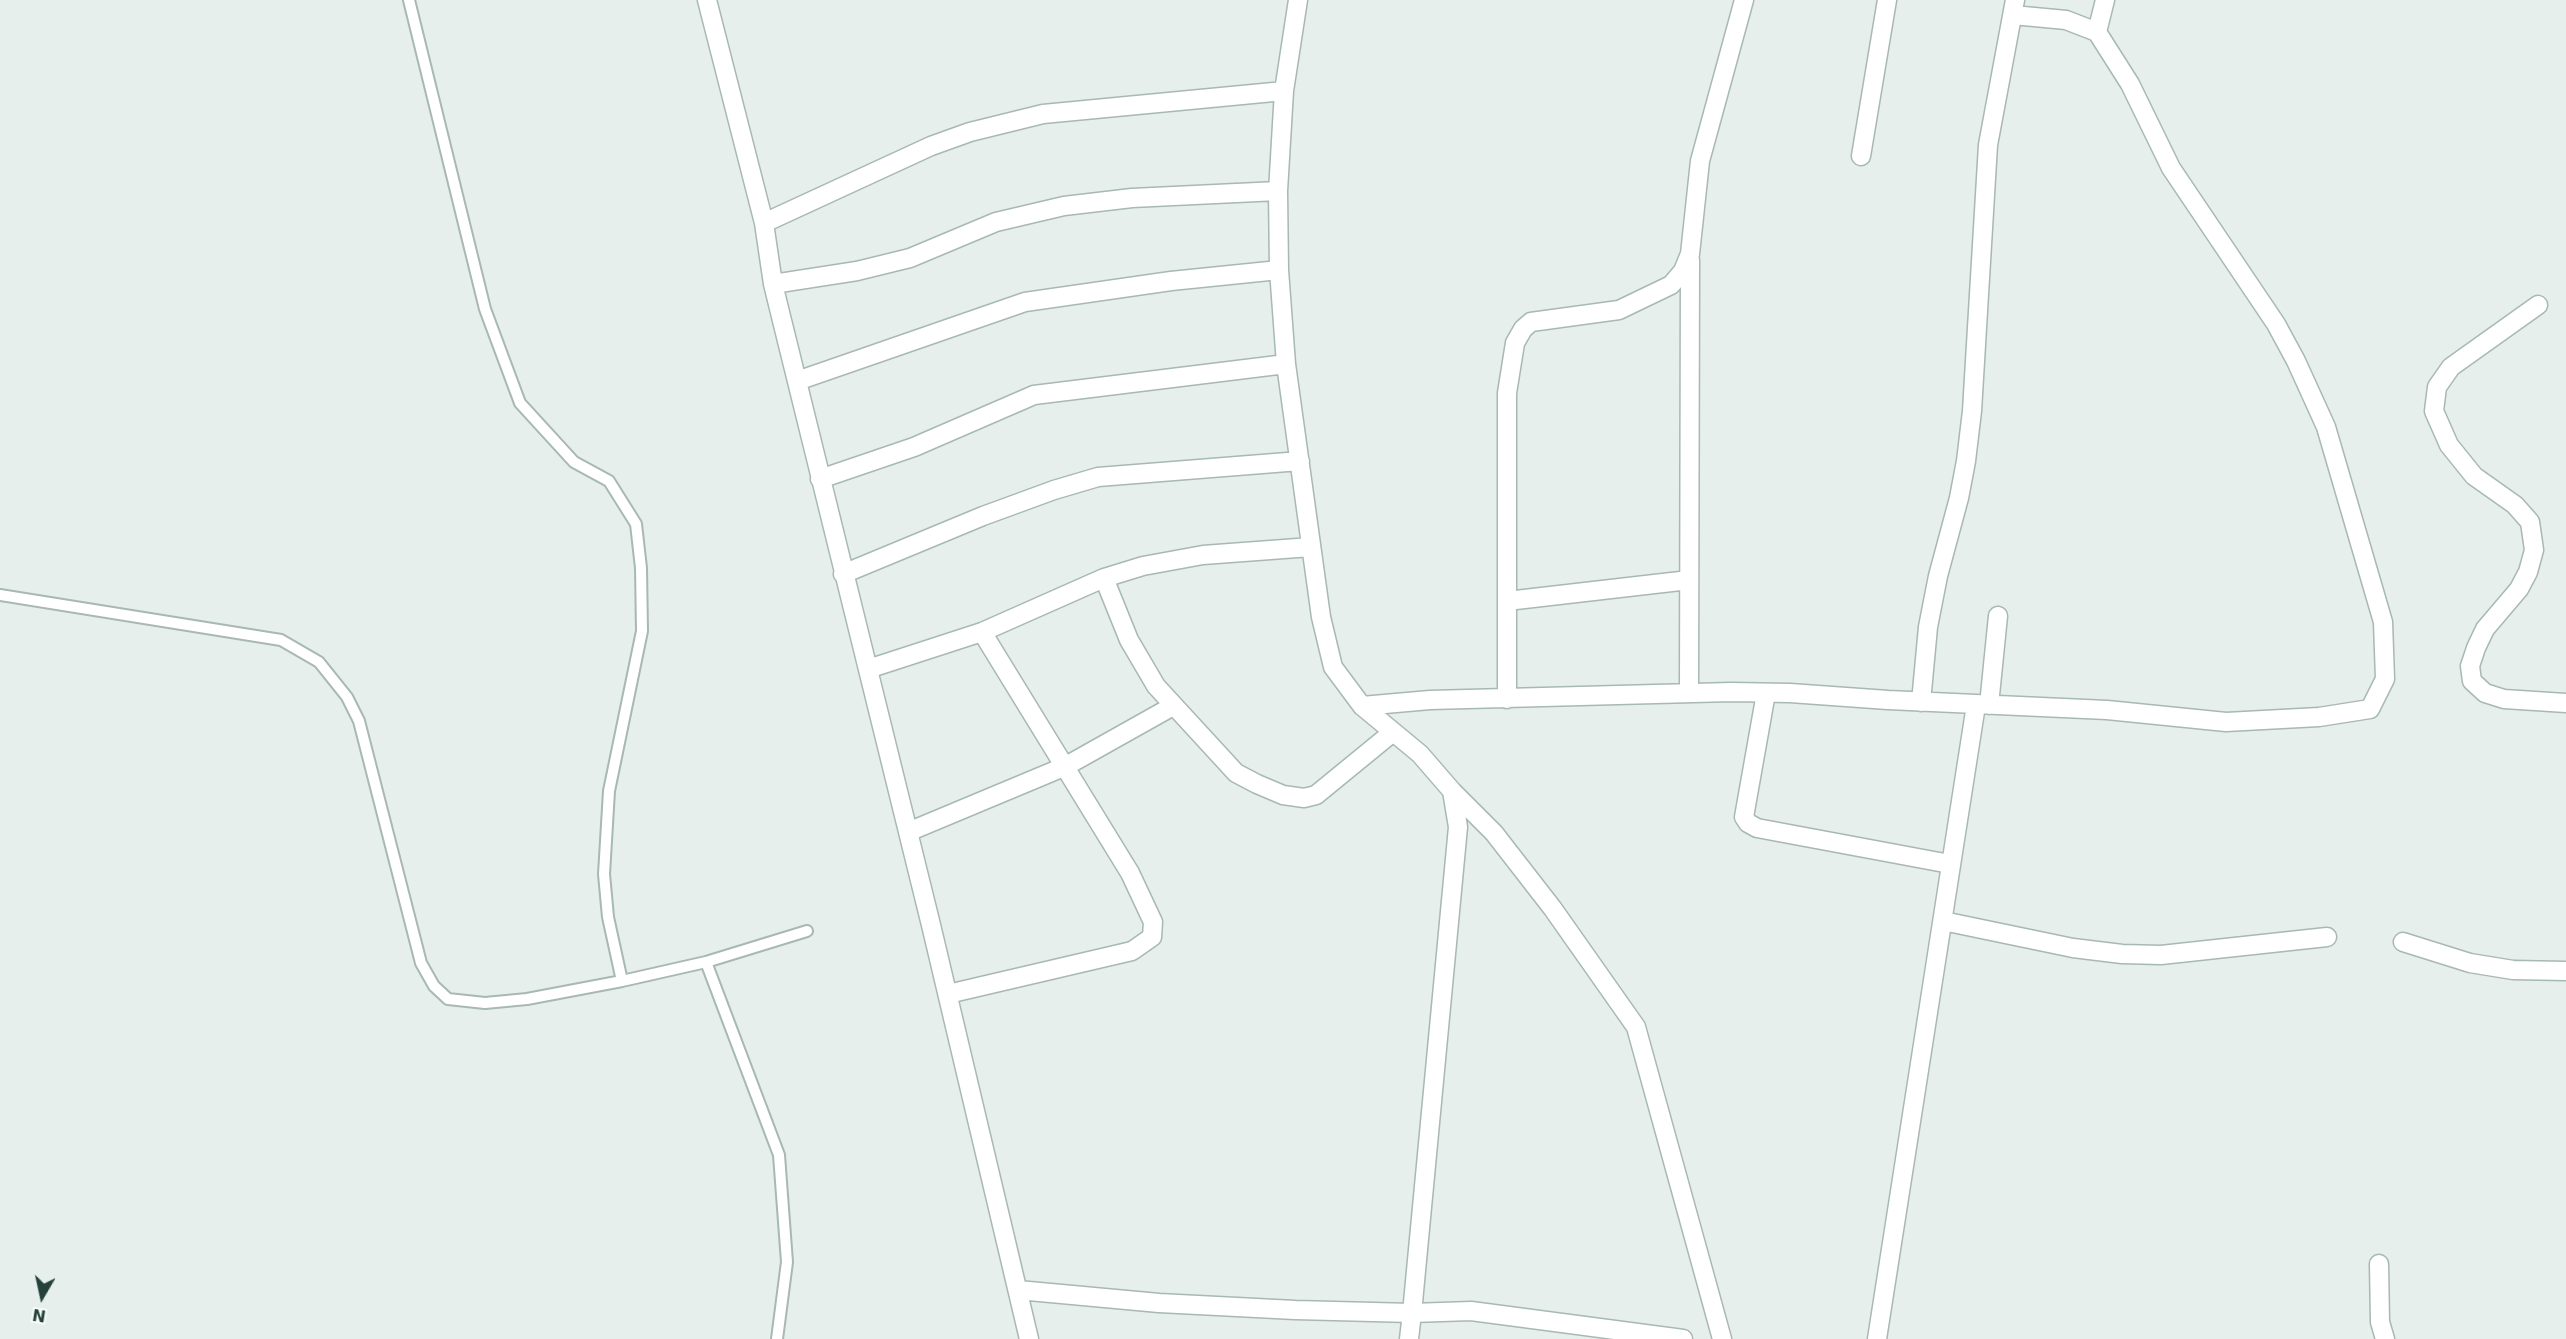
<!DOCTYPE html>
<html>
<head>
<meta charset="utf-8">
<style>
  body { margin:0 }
  #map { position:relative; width:2566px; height:1339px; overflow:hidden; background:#e6efeb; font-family:"DejaVu Sans",sans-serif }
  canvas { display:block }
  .north { position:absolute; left:12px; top:1267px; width:60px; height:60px; -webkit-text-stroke:4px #f7fbf9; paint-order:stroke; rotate:189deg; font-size:16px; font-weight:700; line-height:24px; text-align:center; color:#24423a }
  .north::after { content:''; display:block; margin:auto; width:21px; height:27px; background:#24423a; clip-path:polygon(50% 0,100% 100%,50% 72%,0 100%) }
</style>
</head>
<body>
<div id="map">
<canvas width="2566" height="1339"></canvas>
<div class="north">N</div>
</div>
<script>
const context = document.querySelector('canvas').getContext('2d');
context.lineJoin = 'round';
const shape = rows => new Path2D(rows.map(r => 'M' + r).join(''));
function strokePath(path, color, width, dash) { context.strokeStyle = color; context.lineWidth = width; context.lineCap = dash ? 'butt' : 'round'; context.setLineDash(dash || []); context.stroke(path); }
const service = shape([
  [409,0,485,309,520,403,574,462,609,481,636,524,641,568,642,631,609,791,604,874,608,917,622,981],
  [0,595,281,640,319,662,347,697,359,721,421,963,434,986,448,999,485,1003,527,999,622,981,706,962,807,931],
  [706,962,779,1155,787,1262,777,1339]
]);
const minor = shape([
  [707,0,764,223,773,284,931,925,1029,1339],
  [2097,32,2105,0],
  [1861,156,1887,0],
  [764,223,931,146,970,132,1043,114,1284,91],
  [773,284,857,271,910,258,996,222,1064,206,1132,198,1278,191],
  [2538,305,2451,367,2437,387,2434,411,2449,445,2474,476,2515,505,2530,522,2534,550,2528,572,2519,589,2485,629,2476,648,2470,666,2472,681,2485,693,2504,699,2566,703],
  [797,381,1025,302,1171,281,1279,270],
  [820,479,914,447,1034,395,1286,364],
  [843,574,983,516,1054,490,1098,477,1300,461],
  [1104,578,1129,640,1156,686,1236,773,1257,784,1283,795,1304,798,1316,795,1393,732],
  [1507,601,1689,580],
  [868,669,982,632,1104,578,1143,566,1203,555,1311,547],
  [1689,693,1690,260],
  [1766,693,1744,817,1748,823,1757,828,1950,864],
  [1507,699,1507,393,1515,343,1523,329,1531,322,1619,310,1671,285,1683,271,1690,254,1700,161,1744,0],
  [1921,702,1928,627,1938,576,1959,498,1966,461,1972,411,1988,145,2015,0],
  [1989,705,1998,616],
  [1362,706,1430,700,1731,692,1790,693,1888,700,2107,710,2226,722,2319,717,2370,709,2385,679,2383,622,2326,427,2296,361,2276,324,2171,168,2130,84,2097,32,2066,20,2013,15],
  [1452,791,1494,833,1553,909,1636,1027,1722,1339],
  [908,832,1066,766,1173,706],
  [1943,921,2073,948,2122,954,2161,955,2327,937],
  [2403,942,2470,963,2513,970,2566,971],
  [948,994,1132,951,1152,937,1153,922,1130,873,982,632],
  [2379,1264,2380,1322,2385,1339],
  [1018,1290,1159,1303,1295,1310,1412,1313,1458,827,1452,791,1420,754,1362,706,1333,667,1321,617,1286,364,1279,270,1278,191,1284,91,1298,0],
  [1409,1339,1412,1313,1471,1311,1683,1339],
  [1877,1339,1976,705]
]);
strokePath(service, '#a8b8b2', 14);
strokePath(minor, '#a8b8b2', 21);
strokePath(service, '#fff', 10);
strokePath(minor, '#fff', 18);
</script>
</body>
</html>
